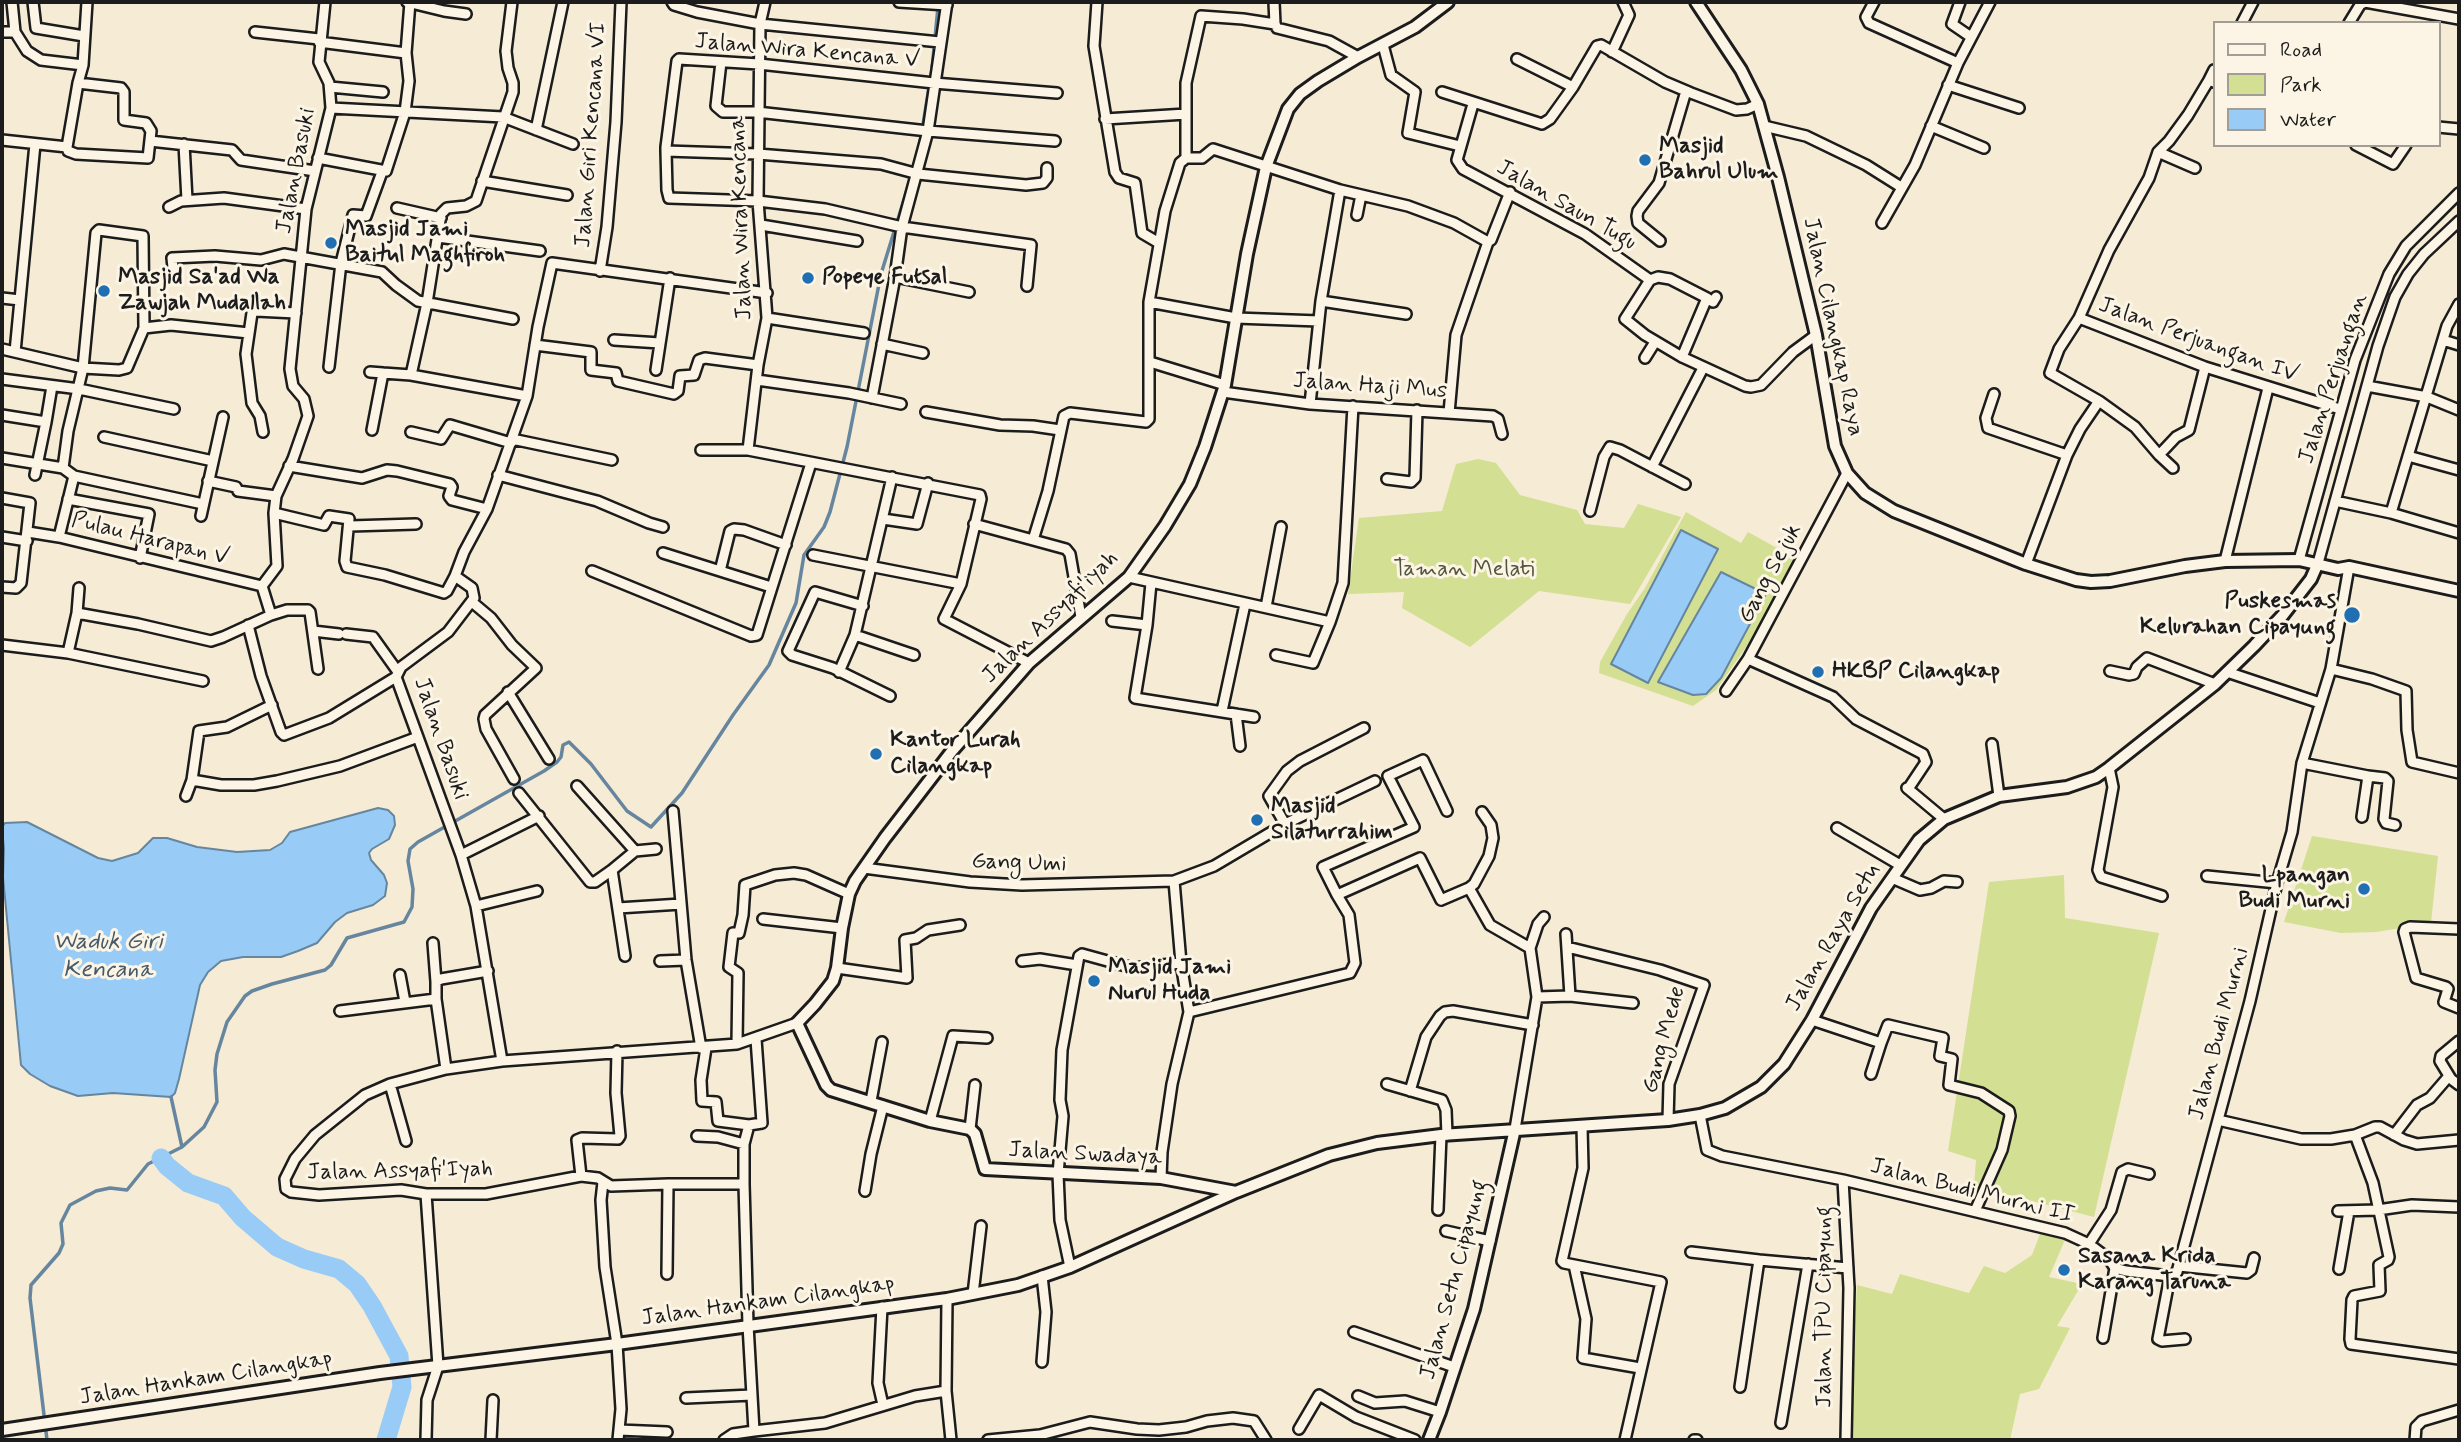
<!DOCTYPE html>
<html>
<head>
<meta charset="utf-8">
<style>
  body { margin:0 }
  #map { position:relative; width:2461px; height:1442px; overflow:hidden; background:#f6ebd5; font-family:Mynerve,sans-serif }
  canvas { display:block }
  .frame { position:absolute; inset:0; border:4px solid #1c1c1c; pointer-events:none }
  .legend { position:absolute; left:2213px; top:21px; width:228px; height:126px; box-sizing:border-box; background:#fcf5e5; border:2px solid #a29e95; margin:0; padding:9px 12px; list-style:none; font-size:21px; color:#1c1c1c }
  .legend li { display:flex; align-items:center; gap:14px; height:35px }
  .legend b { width:35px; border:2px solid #a29e95 }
</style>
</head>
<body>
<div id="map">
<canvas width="2461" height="1442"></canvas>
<div class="frame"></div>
<ul class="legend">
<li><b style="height:9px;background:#fcf5e5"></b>Road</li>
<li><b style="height:19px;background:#d3df92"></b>Park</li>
<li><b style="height:19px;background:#98ccf6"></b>Water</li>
</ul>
</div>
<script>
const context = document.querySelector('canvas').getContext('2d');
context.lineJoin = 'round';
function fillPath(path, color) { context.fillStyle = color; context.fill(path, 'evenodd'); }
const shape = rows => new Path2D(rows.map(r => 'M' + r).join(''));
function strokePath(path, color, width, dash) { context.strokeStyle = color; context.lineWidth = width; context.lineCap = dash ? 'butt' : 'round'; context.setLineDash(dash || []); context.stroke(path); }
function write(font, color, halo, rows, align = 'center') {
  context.font = font + ' Mynerve,sans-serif'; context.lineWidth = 6; context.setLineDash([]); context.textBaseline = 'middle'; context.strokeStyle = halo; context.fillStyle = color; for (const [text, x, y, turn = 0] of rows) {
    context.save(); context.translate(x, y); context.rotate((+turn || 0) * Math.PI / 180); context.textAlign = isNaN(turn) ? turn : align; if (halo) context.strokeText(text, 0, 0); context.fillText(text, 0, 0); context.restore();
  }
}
fillPath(shape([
  [1478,459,1496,463,1520,495,1577,510,1585,524,1624,528,1638,504,1681,517,1630,604,1539,591,1470,647,1402,608,1404,592,1348,594,1359,518,1442,511,1456,464],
  [1686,512,1741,543,1748,532,1795,558,1749,643,1716,690,1693,706,1599,673,1600,662,1627,614,1645,588],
  [2312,836,2438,856,2431,923,2376,932,2341,933,2284,922],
  [2064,875,2065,918,2159,933,2094,1217,1974,1186,1976,1160,1948,1151,1989,882],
  [2042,1229,2067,1235,2049,1277,2082,1284,2057,1326,2070,1328,2039,1389,2020,1394,2010,1440,1852,1440,1851,1399,1857,1285,1892,1294,1900,1274,1969,1293,1984,1266,2005,1273,2032,1255]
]), '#d3df92');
const water = shape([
  [1681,530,1718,549,1648,683,1611,664,1681,530],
  [1721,572,1766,594,1721,678,1706,694,1693,695,1658,682,1721,572],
  [378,808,388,810,394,816,395,825,389,839,372,849,369,853,371,860,384,875,387,883,385,896,373,905,347,913,335,922,317,943,298,951,281,957,243,957,221,961,208,972,200,985,179,1079,175,1093,171,1097,113,1093,78,1096,50,1086,30,1074,21,1065,3,877,4,849,2,827,5,823,27,822,98,858,112,861,138,853,153,838,167,838,197,847,237,852,270,850,282,843,290,832,378,808]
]);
fillPath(water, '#98ccf6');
strokePath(water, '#66869f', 2);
strokePath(shape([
  [919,149,932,69,938,7],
  [171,1097,182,1147],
  [47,1440,30,1298,31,1285,59,1253,63,1244,61,1223,70,1205,96,1191,110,1188,127,1190,148,1164,182,1147,204,1127,217,1102,215,1070,217,1054,227,1022,245,996,252,991,272,984,325,970,331,965,347,938,404,922,412,907,413,889,408,861,410,849,418,842,544,771,557,762,561,757,563,745,569,742,591,764,627,811,651,827,682,793,733,715,769,665,796,603,804,555,824,527,830,512,847,447,881,274,910,180]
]), '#66869f', 3.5);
strokePath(shape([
  [161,1158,167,1166,188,1183,224,1196,243,1218,277,1247,304,1259,339,1269,357,1284,372,1306,399,1356,402,1387,386,1440]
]), '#98ccf6', 19);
const minor = shape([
  [12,2,15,32,27,51,41,60,83,65],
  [33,2,36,28,84,36],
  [407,2,444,11,466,14],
  [512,2,506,51,508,68,513,83,513,92,476,201,466,206,447,208,441,214,427,303,411,375,527,396],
  [672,2,674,5,697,12,760,24,940,42],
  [765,2,760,24,758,201,767,318,758,365,748,450,980,495,981,499,961,584,944,619,1029,663],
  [899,2,947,5],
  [1097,2,1094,46,1115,172,1119,178,1135,183,1142,233,1159,243],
  [1274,2,1275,24,1277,28,1329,41,1358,57],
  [1874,2,1866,17,1869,23,1958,63],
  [1960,2,1952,24,1971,37],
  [2242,23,2253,2],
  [2349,23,2360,5,2365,2,2459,19],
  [2,32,15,32],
  [255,32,319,39],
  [319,42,406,53],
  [1383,45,1391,75,1415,92,1408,133,1460,146],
  [1612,52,1629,15,1623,2],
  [1517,59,1573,87],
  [721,62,716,106,723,112,757,112,928,131,1055,141],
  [2209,80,2214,70],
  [2214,82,2209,80,2188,115,2169,141,2158,152,2149,178,2109,250,2079,318,2205,367,2340,409],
  [1948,85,2019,108],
  [330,87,383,92],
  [1442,92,1542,124,1550,119,1573,87,1597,46,1601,45,1665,82,1691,93,1736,110,1747,109,1758,104],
  [1473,104,1457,160,1463,169,1585,234,1650,280],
  [331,108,503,117,573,144],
  [1105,119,1186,114],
  [1764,126,1806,136,1866,165,1901,187],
  [1931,126,1984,148],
  [2438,127,2459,129],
  [536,130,563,2],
  [2,140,67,147,68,151,76,154,148,158,151,131,146,123,124,120,124,92,121,88,78,83],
  [150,141,232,150,241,160,315,171],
  [184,144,187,200],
  [2356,145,2393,164,2406,145],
  [67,147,78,83,83,65,87,2],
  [666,151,667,190,669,198,758,201,825,209,902,227,1031,245,1027,286],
  [2158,152,2195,168],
  [318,158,386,171,405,112,409,81,406,53,410,2],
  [1186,158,1202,158,1213,149,1340,190,1408,206,1454,223,1488,242],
  [1047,168,1047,178,1043,183,1026,185,918,174,881,164,758,154,666,151,666,147,677,61,679,59,759,64,934,83,1057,93],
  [482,181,567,195],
  [169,207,181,201,224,198,306,209],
  [397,208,441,218],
  [1357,215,1361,195],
  [1882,223,1915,165,1958,63,1990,2],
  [761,225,857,241],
  [438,237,540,251],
  [1660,241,1638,223,1637,216,1638,211,1659,183,1686,91],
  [600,271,607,227,616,122,621,2],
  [174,277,172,258,215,256,261,260,284,254,382,272,396,285,418,301,513,319],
  [895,277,969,292],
  [1650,280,1625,319,1645,335,1682,357,1745,386,1751,387,1761,385,1793,352,1816,335],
  [1650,280,1658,277,1670,279,1707,298,1682,357],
  [2,298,20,300],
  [1707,298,1713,302,1716,297],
  [1321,301,1406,314],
  [1149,302,1236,318,1319,321],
  [767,318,864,333],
  [2079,318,2059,349,2050,373,2099,401,2135,427,2159,455,2173,468],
  [144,328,171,325,249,333],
  [614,340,660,343],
  [2443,340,2459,345],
  [882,344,923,353],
  [535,345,591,352,591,370,616,373,618,381,674,394,678,391,680,376,694,375,699,360,705,358,758,365],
  [2,349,83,368,119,370,127,368,144,328,143,236,99,230,96,233,83,368,68,431,63,468,74,476,203,504],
  [15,352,35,144],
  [1645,358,1655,342],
  [1150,362,1225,385],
  [329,367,341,263,353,215,366,216,382,172],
  [656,370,670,278],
  [370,372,383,373],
  [2,379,79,389,174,409],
  [757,380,849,393,901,404],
  [2367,386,2427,397,2459,410],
  [1223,392,1310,404,1493,416,1498,419,1502,434],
  [1994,394,1986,418,1988,428,2067,455],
  [872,398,895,277,902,227,928,131,947,2],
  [1310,404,1321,301,1340,190],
  [926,412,1000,425,1033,426,1060,430],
  [1449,413,1456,335,1488,242,1491,240,1510,192],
  [2,415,46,422,35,475],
  [46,422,52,386],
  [372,430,383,373,411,375],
  [263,432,260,416,252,403,246,354,252,313,256,311,296,313],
  [411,432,441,439,450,425,511,443],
  [104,437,213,461],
  [512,439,612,460],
  [701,450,748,450],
  [2159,455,2176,437,2189,430,2205,367],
  [2408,456,2459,470],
  [2,458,63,468],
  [289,466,362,478,387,470,397,471,450,484,452,487,449,496,452,500,487,509],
  [1652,467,1703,368],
  [498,475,597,501,649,523,663,527],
  [1387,479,1411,482,1415,478,1417,410],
  [208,481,236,487,238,491,276,496],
  [2,498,30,503,21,583,16,588,2,587],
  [68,499,149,514,140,558],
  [2335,501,2391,513,2459,533],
  [1590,511,1604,457,1610,447,1620,450,1685,484],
  [274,513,324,525,329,516,349,519,345,561,347,567,385,575,444,593,447,591,455,576],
  [2391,513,2447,326,2459,304],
  [201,516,223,417],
  [883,519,917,524,928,483],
  [974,524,1033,540],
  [350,526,416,524],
  [28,532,59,537,262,586],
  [2,537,27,541],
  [59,537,74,476],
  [663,553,771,587],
  [813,555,961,584],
  [2299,560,2355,360,2389,274,2406,246,2459,193],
  [2225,561,2268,388],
  [2318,563,2378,346,2395,297,2408,274,2424,254,2459,221],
  [2026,564,2067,455,2080,429,2099,401],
  [592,571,751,636,757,635,811,463],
  [720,571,730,531,734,529,744,530,786,545],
  [1129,577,1330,622,1343,583,1353,406],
  [1151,583,1147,625,1135,698,1254,717],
  [472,602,491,618,512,645,536,668,485,715,484,719,486,729,514,779],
  [863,606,815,592,788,651,792,655,833,668,890,696],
  [1266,607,1281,527],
  [77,613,138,624,211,641,223,637,271,615,262,586,277,566,274,513,276,496,293,459,308,416,304,399,293,386,290,369,306,209,331,108,329,83,319,62,325,2],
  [271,615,287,610,308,610,310,612,318,669],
  [1081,617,1070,554,1066,549,1033,540,1048,491,1064,416,1070,413,1146,422,1149,419,1149,302,1165,211,1180,163,1186,158,1186,83,1201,16,1243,19,1275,24],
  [1112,621,1147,625],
  [248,625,261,676,281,732,284,735,329,718,396,677],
  [313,631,339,634],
  [346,634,373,637,398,672],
  [855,635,914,655],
  [2,645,68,653,203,681],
  [68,653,77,613,79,588],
  [1276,655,1313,663,1330,622],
  [1748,659,1833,697,1856,719,1923,754,1926,762,1908,789],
  [2331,669,2372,679,2406,691,2407,730,2412,762,2459,773],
  [2110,671,2129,675,2134,674,2137,667,2147,658,2215,684],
  [839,672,855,635,892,477],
  [2227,672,2320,703],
  [1726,691,1748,659,1847,473],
  [508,692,549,759],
  [1222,711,1245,604],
  [1236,714,1240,746],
  [1992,744,1999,796],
  [2302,763,2368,776,2362,817],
  [2109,768,2113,787,2098,870,2101,877,2162,896],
  [2368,776,2385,778,2388,781,2384,819,2386,823,2395,825],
  [192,780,221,785,254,785,277,781,340,766,418,737],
  [577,786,635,851,612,870],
  [1907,788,1944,819],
  [519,793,590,882,595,882,612,870,625,956],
  [186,796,192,780,199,731,227,727,272,705],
  [673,811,686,960,701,1048],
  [1285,824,1269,796,1287,771,1300,761,1364,728],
  [1837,828,1900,865],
  [635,851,656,849],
  [461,855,539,816],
  [864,868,970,882,1022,885,1174,881,1214,866,1285,824,1375,781],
  [2207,876,2277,883],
  [1892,878,1920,890,1931,888,1944,881,1957,882],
  [1469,888,1474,884,1489,856,1493,838,1491,825,1482,812],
  [1337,895,1323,867,1414,827,1388,776,1423,760,1447,811],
  [476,906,537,891],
  [618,908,681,904],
  [763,919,842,928],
  [2459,929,2410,927,2405,929,2404,932,2416,978,2446,987,2448,989,2444,1002,2459,1008],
  [1566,934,1570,996],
  [433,943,436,982],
  [1567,947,1660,970,1704,985,1669,1084,1668,1120],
  [1530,948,1538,924,1544,917],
  [660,961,686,960],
  [1022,961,1040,959,1077,965],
  [837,968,907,978,905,940,916,938,928,930,960,925],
  [400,975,405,1002],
  [1537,997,1570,996,1633,1003],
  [340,1011,436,999],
  [1189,1012,1350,973,1355,963,1349,915,1337,895,1420,858,1441,900,1469,888,1490,925,1530,948,1537,997,1515,1129],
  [1812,1020,1881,1043,1871,1074],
  [2459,1041,2441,1056,2440,1061,2451,1079,2459,1085],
  [1881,1043,1888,1025,1943,1038,1940,1056,1952,1059,1949,1085,1981,1093,2009,1111,2010,1116,2002,1150,1975,1211],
  [737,1044,738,973,729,967,733,933,739,933,743,915,745,885,775,875,794,873,806,875,849,894],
  [706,1048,701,1080,702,1101,716,1102,718,1121,749,1125,762,1123,756,1039],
  [502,1061,476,906,461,855,396,677,401,667,448,632,474,598,472,588,455,576,464,552,487,509,527,396,538,327,552,263,767,293],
  [446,1069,436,999,436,982,441,979,488,971],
  [390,1084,406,1141],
  [1387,1084,1442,1100,1446,1110,1447,1135],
  [1410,1091,1426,1037,1440,1016,1445,1012,1453,1011,1533,1025],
  [871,1101,882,1042],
  [1700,1115,1707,1150,1722,1156,1843,1180,1849,1288,1846,1440],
  [2218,1120,2301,1139,2331,1139,2355,1135,2375,1127,2380,1127,2404,1140,2417,1144,2459,1140],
  [930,1121,953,1036,987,1038],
  [1582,1127,1583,1168,1562,1261,1564,1263,1661,1282,1625,1440],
  [970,1129,975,1085],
  [2355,1135,2373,1183,2389,1257,2388,1260,2379,1265,2380,1291,2354,1296,2352,1300,2350,1339,2351,1344,2459,1359],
  [2394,1135,2417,1105,2430,1098,2449,1076],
  [697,1136,718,1137,744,1144],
  [581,1176,577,1140,582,1138,618,1139,620,1136,616,1093,617,1051],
  [1161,1178,1162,1152,1172,1084,1189,1012,1181,963,1174,881],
  [1843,1180,2065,1233,2089,1244,2109,1259,2115,1268,2126,1271,2170,1276,2177,1272,2250,1001,2277,883,2292,832,2302,763,2331,669,2349,567],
  [603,1182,601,1200,605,1267,617,1344,621,1409,618,1440],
  [744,1184,668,1184,611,1186,598,1178,581,1176,486,1194,426,1194,401,1190,319,1195,291,1192,286,1189,285,1179,295,1159,315,1135,365,1095,390,1084,446,1069,502,1061,737,1044,797,1023],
  [865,1191,871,1154,883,1106],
  [1438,1210,1441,1135],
  [2338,1211,2378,1210,2412,1205,2459,1207],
  [1446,1231,1490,1241],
  [2089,1244,2111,1210,2122,1172,2128,1169,2149,1174],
  [1691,1252,1759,1260,1740,1387],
  [1759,1260,1848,1268],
  [1574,1265,1586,1319,1583,1358,1640,1368],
  [2179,1266,2247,1273,2251,1270,2254,1258],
  [1070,1267,1060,1220,1058,1174,1063,1116,1060,1100,1062,1050,1079,956,1082,954,1133,968,1181,963],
  [2339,1269,2349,1211],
  [667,1274,668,1184],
  [1042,1276,1046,1312,1042,1362],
  [2170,1276,2158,1339,2162,1341,2185,1339],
  [973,1294,981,1226],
  [947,1299,946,1391,951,1440],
  [882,1307,878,1383,883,1405],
  [1354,1332,1454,1367],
  [2103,1338,2115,1268],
  [1358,1396,1375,1403,1405,1401,1440,1412],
  [686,1398,752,1395],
  [1781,1423,1808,1264],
  [1299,1429,1319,1395,1356,1417,1415,1440],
  [619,1430,667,1432],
  [754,1431,825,1423,915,1396,946,1391],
  [426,1440,427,1400,438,1366,426,1194],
  [491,1440,493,1400],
  [724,1440,733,1434,754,1431,748,1325,744,1184,744,1144,749,1125],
  [988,1440,1040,1435,1090,1422,1137,1429,1159,1430,1186,1427,1207,1421,1233,1418,1254,1421,1266,1440],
  [1694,1440,1697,1440],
  [2415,1440,2416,1427,2422,1421,2459,1410]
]);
const tertiary = shape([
  [1696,2,1741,70,1758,104,1778,177,1816,335,1835,446,1847,473,1865,493,1894,511,2026,564,2076,580,2091,582,2110,581,2185,566,2225,561,2299,560,2338,569,2349,567,2459,591],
  [1236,1192,1161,1178,985,1169,975,1134,970,1129,930,1121,831,1090,826,1085,797,1023,815,1004,833,981,837,968,842,928,849,894,855,881,885,838,952,751,1029,663,1129,577,1165,526,1190,484,1205,447,1225,385,1247,254,1266,167,1288,109,1300,94,1318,81,1358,57,1415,27,1448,2],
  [2,1430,380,1373,617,1344,947,1299,1018,1285,1070,1267,1236,1192,1329,1155,1377,1143,1441,1135,1668,1120,1700,1115,1725,1108,1761,1087,1784,1064,1812,1020,1871,908,1919,840,1944,819,1999,796,2067,787,2096,777,2109,768,2215,684,2254,646,2283,615,2311,579,2318,563],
  [1429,1440,1440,1412,1474,1309,1515,1129]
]);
strokePath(minor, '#1c1c1c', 14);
strokePath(tertiary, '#1c1c1c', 16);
strokePath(minor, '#fcf5e5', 9);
strokePath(tertiary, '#fcf5e5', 10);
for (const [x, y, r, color] of [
  [1645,160,7,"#1f6fb2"],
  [331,243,7,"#1f6fb2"],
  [808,278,7,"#1f6fb2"],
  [104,291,7,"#1f6fb2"],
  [2352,615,9,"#1f6fb2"],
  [1818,672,7,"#1f6fb2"],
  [876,754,7,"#1f6fb2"],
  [1257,820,7,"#1f6fb2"],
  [2364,889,7,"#1f6fb2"],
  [1094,981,7,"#1f6fb2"],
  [2064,1270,7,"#1f6fb2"]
]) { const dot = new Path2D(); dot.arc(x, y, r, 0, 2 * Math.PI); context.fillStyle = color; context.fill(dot); strokePath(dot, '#fcf5e5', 2.5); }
write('23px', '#1c1c1c', '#fcf5e5', [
  ["Jalan Wira Kencana V",807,52,5],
  ["Jalan Giri Kencana VI",592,135,-86],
  ["Jalan Basuki",297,171,-79],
  ["Jalan Saun Tugu",1566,206,30],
  ["Jalan Wira Kencana",742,218,-92],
  ["Jalan Cilangkap Raya",1832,327,78],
  ["Jalan Perjuangan IV",2198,341,20],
  ["Jalan Perjuangan",2334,379,-72],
  ["Jalan Haji Mus",1370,387,4],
  ["Pulau Harapan V",150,540,14],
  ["Gang Sejuk",1771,574,-62],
  ["Jalan Assyafi'iyah",1051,618,-44],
  ["Jalan Basuki",440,739,71],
  ["Gang Umi",1019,864,2],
  ["Jalan Raya Setu",1834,938,-60],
  ["Jalan Budi Murni",2220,1034,-75],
  ["Gang Mede",1665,1040,-75],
  ["Jalan Swadaya",1085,1155,3],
  ["Jalan Assyafi'Iyah",400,1172,-1],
  ["Jalan Budi Murni II",1972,1192,14],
  ["Jalan Setu Cipayung",1455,1280,-75],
  ["Jalan Hankam Cilangkap",768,1302,-8],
  ["Jalan TPU Cipayung",1825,1307,-90],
  ["Jalan Hankam Cilangkap",206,1379,-9]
]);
write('bold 23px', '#1c1c1c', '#fcf5e5', [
  ["Masjid",1659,147],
  ["Bahrul Ulum",1659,173],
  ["Masjid Jami",345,230],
  ["Baitul Maghfiroh",345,256],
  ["Masjid Sa'ad Wa",118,278],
  ["Zawjah Mudallah",118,304],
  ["Popeye Futsal",822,278],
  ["Puskesmas",2336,602,"right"],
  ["Kelurahan Cipayung",2336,628,"right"],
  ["HKBP Cilangkap",1832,672],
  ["Kantor Lurah",890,741],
  ["Cilangkap",890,767],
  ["Masjid",1271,807],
  ["Silaturrahim",1271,833],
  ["Lpangan",2350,876,"right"],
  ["Budi Murni",2350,902,"right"],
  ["Masjid Jami",1108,968],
  ["Nurul Huda",1108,994],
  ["Sasana Krida",2078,1257],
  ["Karang Taruna",2078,1283]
], 'left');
write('23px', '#53563f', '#fcf5e5', [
  ["Taman Melati",1464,570]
]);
write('italic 24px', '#475a68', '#fcf5e5', [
  ["Waduk Giri",108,943],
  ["Kencana",108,971]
]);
</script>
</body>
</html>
